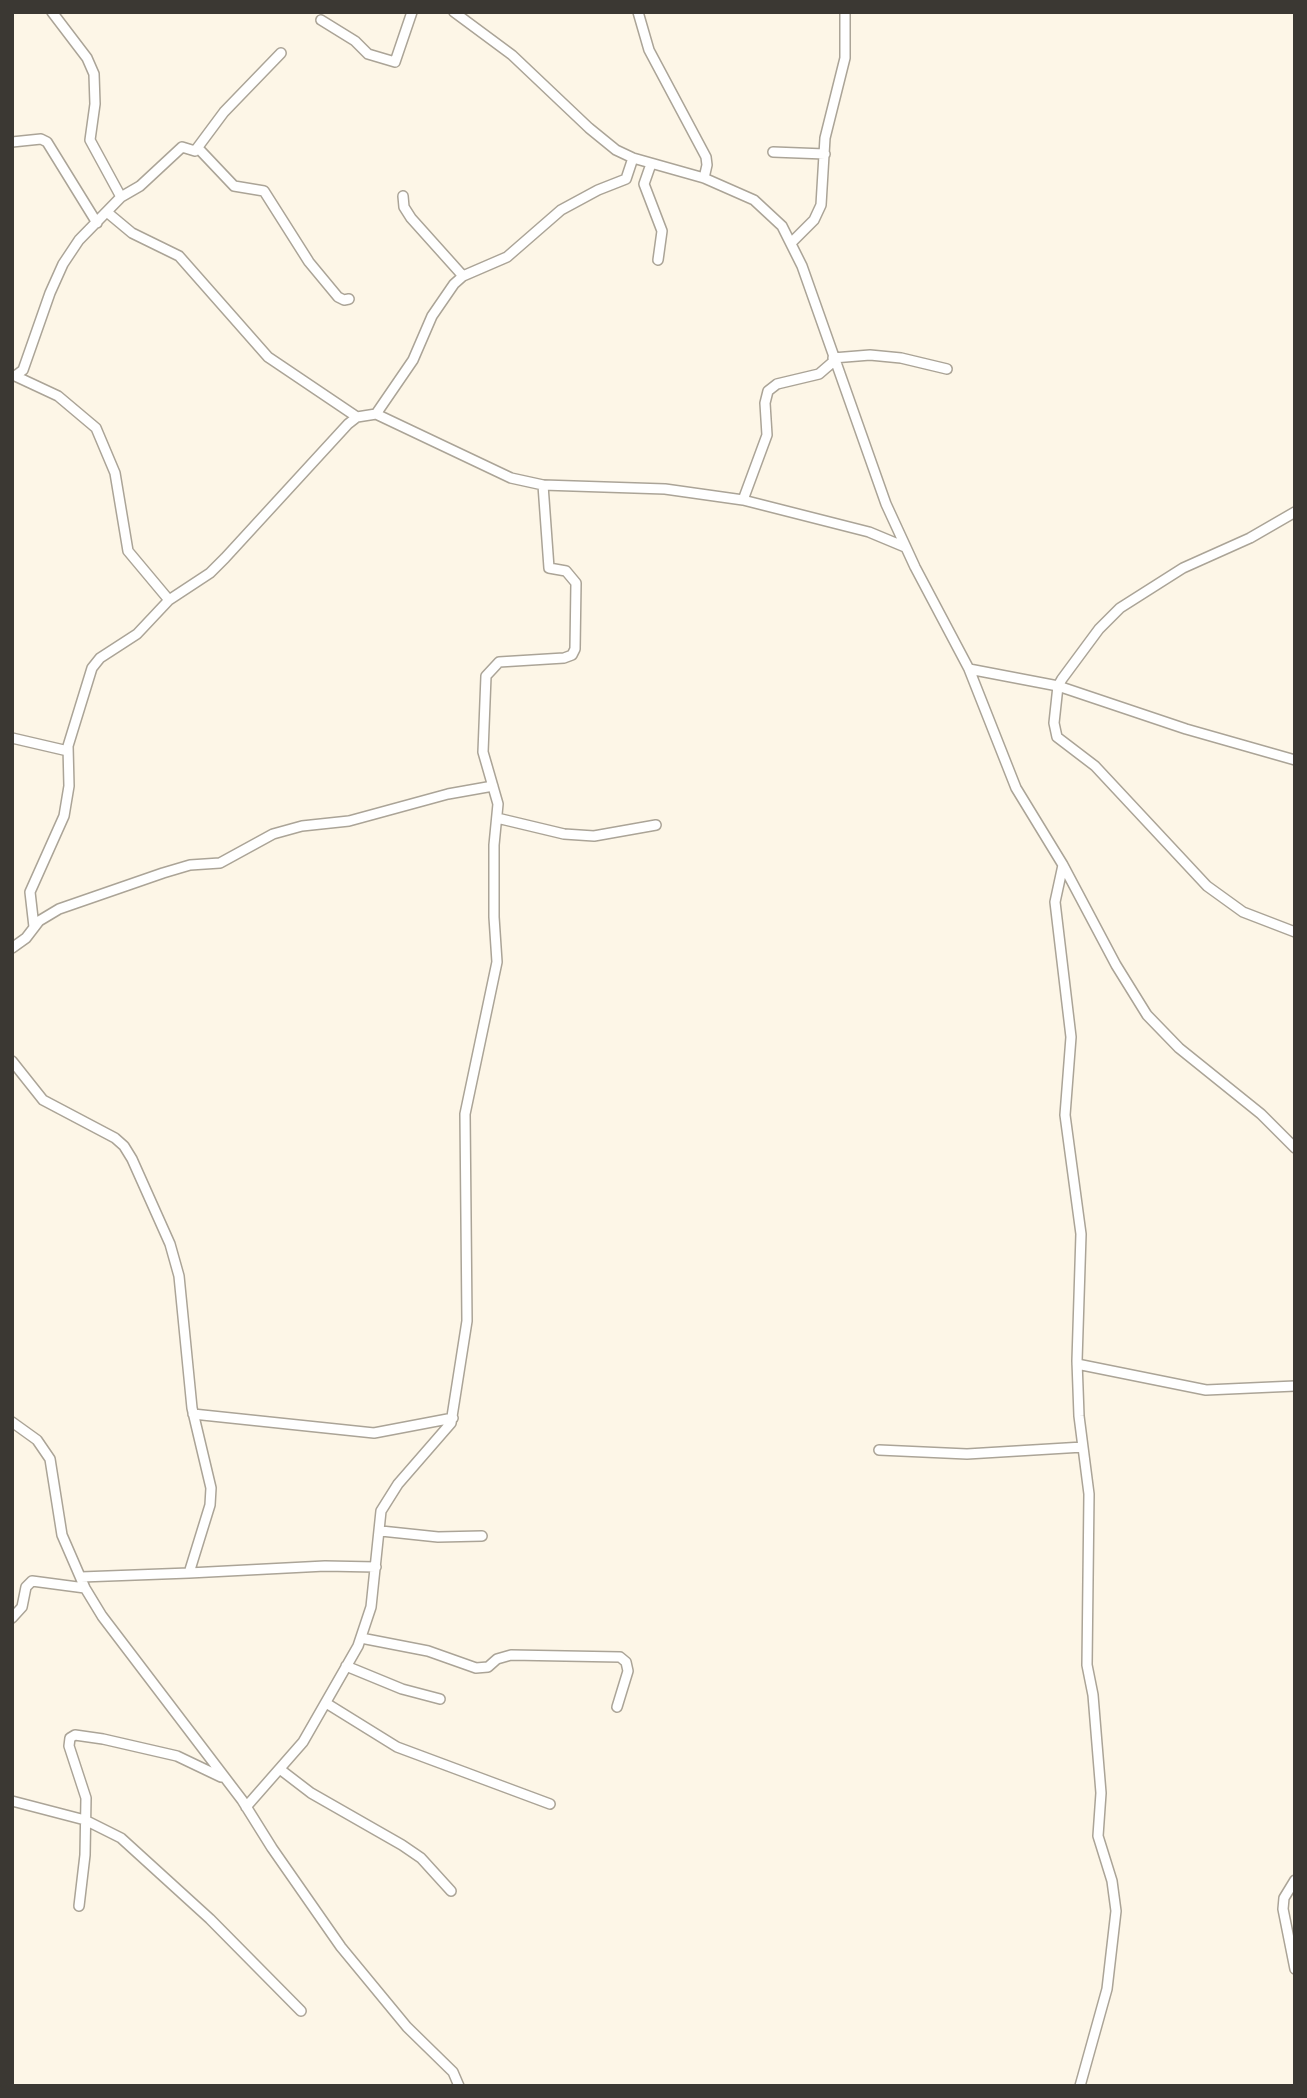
<!DOCTYPE html>
<html>
<head>
<meta charset="utf-8">
<style>
  body { margin:0 }
  #map { position:relative; width:1307px; height:2098px; overflow:hidden; background:#fdf6e7; font-family:"Fira Sans",sans-serif }
  canvas { display:block }
  .frame { position:absolute; inset:0; border:14px solid #3b3833; pointer-events:none }
</style>
</head>
<body>
<div id="map">
<canvas width="1307" height="2098"></canvas>
<div class="frame"></div>
</div>
<script>
const context = document.querySelector('canvas').getContext('2d');
context.lineJoin = 'round';
const shape = rows => new Path2D(rows.map(r => 'M' + r).join(''));
function strokePath(path, color, width, dash) { context.strokeStyle = color; context.lineWidth = width; context.lineCap = dash ? 'butt' : 'round'; context.setLineDash(dash || []); context.stroke(path); }
const street = shape([
  [52,12,87,58,94,74,95,104,90,140,121,197],
  [454,12,512,55,589,128,616,150,633,158,704,178,754,200,782,226,802,266,886,504,915,567,969,669,1016,788,1063,865,1116,965,1147,1015,1179,1048,1261,1114,1295,1148],
  [638,12,649,50,706,157,707,165,704,178],
  [321,20,355,41,368,54,395,62,412,12],
  [12,142,41,139,47,142,97,223],
  [198,148,234,186,264,191,309,262,338,297,344,300,349,299],
  [773,152,825,154],
  [651,164,644,184,662,231,658,260],
  [403,196,404,207,411,218,463,276],
  [108,213,132,233,179,256,268,357,357,417],
  [792,242,814,220,821,205,825,138,845,58,845,12],
  [833,358,870,355,901,358,947,369],
  [13,375,58,396,96,428,115,473,128,551,169,600],
  [15,376,23,370,50,293,63,264,79,240,121,197,140,186,182,147,195,151,224,112,281,53],
  [543,485,665,489,743,500,869,532,905,547],
  [743,500,767,435,765,403,768,391,777,384,819,374,834,361],
  [1295,512,1250,538,1183,568,1120,608,1099,629,1062,679,1058,686,1054,723,1057,737,1095,766,1207,886,1243,912,1295,932],
  [969,669,1058,686,1186,729,1295,760],
  [12,738,68,751],
  [497,818,564,834,594,836,656,825],
  [1063,865,1055,902,1071,1037,1065,1115,1081,1234,1077,1361,1079,1416,1089,1494,1087,1665,1093,1695,1101,1793,1098,1836,1112,1881,1116,1911,1107,1989,1080,2086],
  [34,927,30,892,64,816,69,786,68,746,92,668,100,658,137,634,169,600,210,573,225,558,348,424,357,417,376,414],
  [12,948,26,938,39,921,59,909,163,873,190,865,220,863,273,834,302,826,349,821,448,794,493,786],
  [12,1061,43,1100,115,1138,124,1146,132,1159,170,1244,179,1276,192,1408,211,1488,210,1505,189,1573,81,1577],
  [1077,1364,1206,1390,1295,1386],
  [193,1414,374,1433,453,1418],
  [12,1422,37,1440,50,1459,62,1535,85,1588,102,1616,242,1800,272,1848,341,1947,407,2027,453,2072,459,2086],
  [879,1450,967,1454,1083,1447],
  [381,1531,438,1537,482,1536],
  [189,1573,325,1566,376,1567],
  [12,1618,22,1607,26,1587,32,1581,85,1588],
  [361,1638,428,1651,476,1668,488,1667,497,1659,511,1655,620,1657,626,1662,628,1671,617,1707],
  [346,1666,402,1689,440,1699],
  [326,1703,397,1747,550,1804],
  [281,1770,311,1793,402,1845,421,1858,451,1891],
  [12,1801,85,1820,121,1838,210,1919,301,2011],
  [246,1807,303,1742,358,1646,371,1607,381,1511,398,1484,451,1423,467,1321,465,1114,497,962,494,917,494,845,498,804,483,752,486,676,499,662,564,658,572,655,575,649,576,583,566,571,549,568,543,485,511,478,376,414,413,360,432,316,454,284,463,276,507,257,561,210,598,190,626,179,633,158],
  [1295,1880,1284,1898,1283,1909,1295,1969],
  [79,1906,85,1855,86,1798,69,1746,70,1738,75,1735,103,1739,177,1756,221,1777]
]);
strokePath(street, '#aba497', 12);
strokePath(street, '#fff', 9);
</script>
</body>
</html>
